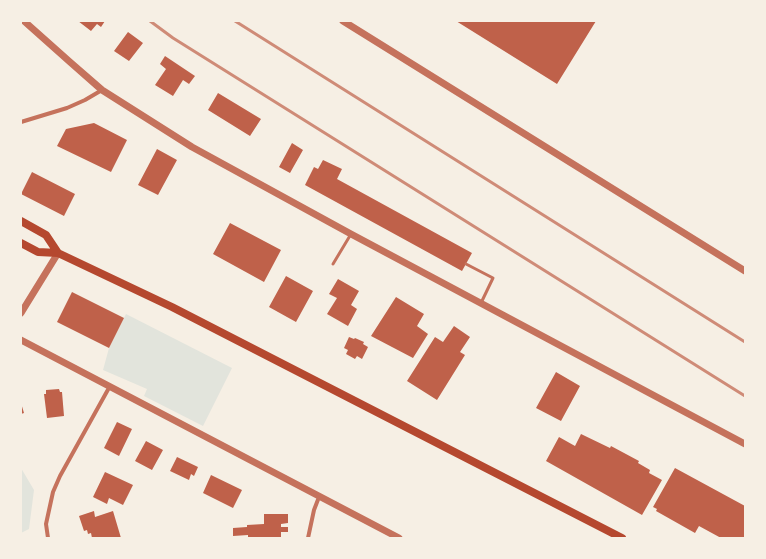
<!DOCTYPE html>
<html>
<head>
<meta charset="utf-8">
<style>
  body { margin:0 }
  #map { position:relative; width:766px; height:559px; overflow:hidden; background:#f6efe4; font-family:Mulish,sans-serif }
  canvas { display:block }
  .frame { position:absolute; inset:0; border:22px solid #f6efe4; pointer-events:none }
</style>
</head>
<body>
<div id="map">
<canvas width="766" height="559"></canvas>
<div class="frame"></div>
</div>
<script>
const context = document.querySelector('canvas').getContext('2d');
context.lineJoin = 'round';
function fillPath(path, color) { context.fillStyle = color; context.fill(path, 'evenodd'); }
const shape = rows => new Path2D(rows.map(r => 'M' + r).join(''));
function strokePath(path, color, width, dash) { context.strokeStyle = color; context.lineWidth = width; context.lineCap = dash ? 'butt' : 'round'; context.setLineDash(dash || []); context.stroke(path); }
fillPath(shape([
  [126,314,232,368,203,426,144,396,147,389,103,370,109,348],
  [21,468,34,490,29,529,21,533]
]), '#e2e4dc');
fillPath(shape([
  [78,21,105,21,101,27,97,24,91,31],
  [456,21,596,21,557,84],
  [128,32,143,43,129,61,114,51],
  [165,56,195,76,189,84,183,80,173,96,155,85,166,69,160,64],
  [218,93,261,119,250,136,208,110],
  [94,123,127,140,111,172,57,146,66,129],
  [292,143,303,150,290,173,279,167],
  [157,149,177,160,158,195,138,185],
  [323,160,342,169,337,179,472,253,462,271,305,185,314,167,318,169],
  [32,172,75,194,64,216,21,194],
  [230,223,281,250,264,282,213,254],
  [286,276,313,291,296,322,269,307],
  [338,279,359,291,351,305,357,309,348,326,327,314,337,298,329,294],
  [72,292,124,318,109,348,57,322],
  [396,297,424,314,417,326,428,334,413,358,371,336],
  [454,326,470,337,460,352,465,355,437,400,407,381,435,337,443,342],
  [349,337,354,339,355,338,364,342,363,344,368,347,362,359,357,356,355,359,346,354,348,350,344,348],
  [556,372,580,386,561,421,536,408],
  [59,389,60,392,62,392,64,416,47,418,44,394,46,394,46,390],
  [21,403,24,413,21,414],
  [117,422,132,429,119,456,104,448],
  [581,434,610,448,611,446,639,461,638,463,650,470,649,473,662,480,642,515,546,461,559,437,575,446],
  [146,441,163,450,152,470,135,461],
  [177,457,198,467,194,476,191,474,189,480,170,471],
  [675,468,745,506,745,538,721,538,699,526,695,533,656,511,657,509,653,507],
  [105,472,133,485,123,505,109,498,107,504,93,497],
  [211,475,242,490,233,508,203,493],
  [94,511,95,517,113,511,121,538,92,538,91,533,88,534,87,530,84,531,79,516],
  [264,514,288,514,288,523,281,524,281,527,288,527,288,532,281,532,281,538,248,538,248,535,233,536,233,528,247,527,247,525,264,524]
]), '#bf614a');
strokePath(shape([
  [333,264,351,234],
  [466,264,493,278,481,303]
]), '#c5725c', 3);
strokePath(shape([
  [21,122,67,108,85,100,102,90],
  [48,538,46,524,53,492,60,476,110,386],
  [308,538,314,510,319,497]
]), '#c5725c', 4);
strokePath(shape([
  [24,21,70,62,102,90,192,147,351,234,745,444],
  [343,21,745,271],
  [21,313,58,253],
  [21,340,399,538]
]), '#c5725c', 7);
strokePath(shape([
  [21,221,46,235,58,253],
  [21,243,38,252,58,253,172,307,622,538]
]), '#b5482f', 8);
strokePath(shape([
  [150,21,173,38,745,396],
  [235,21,745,342]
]), '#cf8b77', 3);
</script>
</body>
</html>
